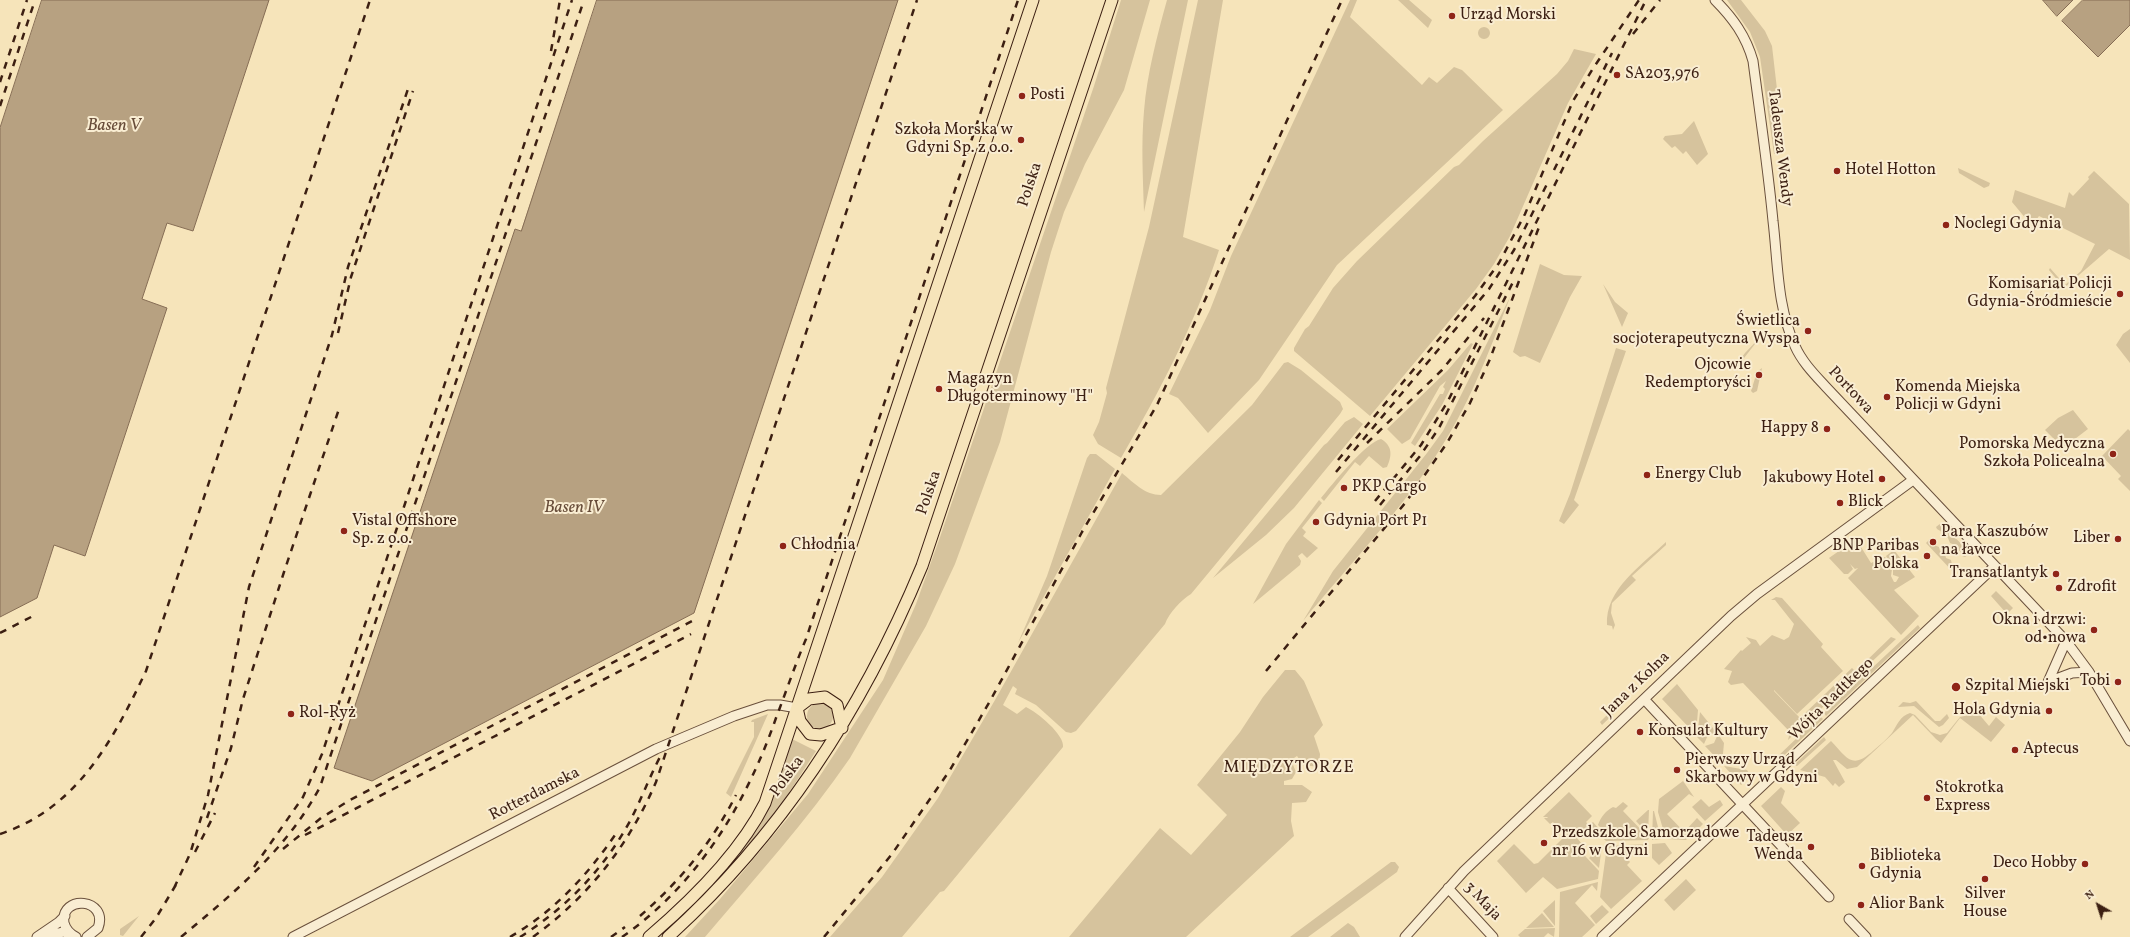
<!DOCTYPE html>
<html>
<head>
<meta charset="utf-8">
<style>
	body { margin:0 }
	#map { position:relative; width:2130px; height:937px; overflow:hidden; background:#f6e4ba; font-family:Vollkorn,serif }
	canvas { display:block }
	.north { position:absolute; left:2078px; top:885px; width:40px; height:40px; -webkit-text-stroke:3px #f9edd2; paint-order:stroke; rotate:321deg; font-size:11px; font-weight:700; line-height:16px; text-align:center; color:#3c1f12 }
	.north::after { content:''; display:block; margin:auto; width:14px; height:18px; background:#3c1f12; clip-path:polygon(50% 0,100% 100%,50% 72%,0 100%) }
</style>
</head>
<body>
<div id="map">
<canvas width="2130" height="937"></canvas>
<div class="north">N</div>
</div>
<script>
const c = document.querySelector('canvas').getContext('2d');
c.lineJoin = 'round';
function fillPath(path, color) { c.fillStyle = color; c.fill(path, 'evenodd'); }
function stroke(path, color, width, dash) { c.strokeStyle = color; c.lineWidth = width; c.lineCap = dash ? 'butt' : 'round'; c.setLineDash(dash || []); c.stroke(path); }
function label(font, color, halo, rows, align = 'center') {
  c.font = font + ' Vollkorn,serif'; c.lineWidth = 4; c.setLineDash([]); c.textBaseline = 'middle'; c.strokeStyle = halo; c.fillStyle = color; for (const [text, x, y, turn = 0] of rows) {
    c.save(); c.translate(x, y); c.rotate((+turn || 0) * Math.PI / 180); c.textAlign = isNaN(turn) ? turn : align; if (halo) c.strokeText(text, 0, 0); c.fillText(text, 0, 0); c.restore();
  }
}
const green = new Path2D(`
	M1121 0H1150L1124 90 1085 164 1064 212 1051 252 1000 442 955 564 926 626 850 758C807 821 755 878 705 937H685L720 899 808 794 883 680 916 604 939 540 1094 86Z
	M1167 0H1188L1144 212C1143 178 1141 145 1144 111 1147 74 1157 36 1167 0Z
	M1198 0H1223L1183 237 1219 250C1196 322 1159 393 1121 458L1098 444 1093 435 1099 422 1107 393 1106 388 1149 227Z
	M1350 0H1357L1350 17 1422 85 1429 77 1437 83 1454 67 1462 70 1503 110 1337 265 1259 380 1208 433 1178 398 1169 394 1210 310 1231 256Z
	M1398 0H1409L1432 20 1428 28Z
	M1727 0H1741L1765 31 1772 46 1784 150 1774 154 1760 57 1750 32Z
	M1478 33a6 6 0 1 1 12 0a6 6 0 1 1-12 0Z
	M1574 49 1596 54 1568 103 1510 236 1494 264 1476 289 1370 416 1294 351V348L1305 329 1309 326 1333 288 1357 261 1454 167 1459 165 1483 141 1557 74 1568 61Z
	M1694 121 1708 154 1697 165 1686 151 1683 154 1675 146 1672 148 1663 139 1665 136 1682 134Z
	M1958 168 1990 183 1989 186 1984 188 1959 173Z
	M2094 171 2129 204 2130 260 2109 249 2064 288 2049 270 2050 268 2065 285 2081 271 2095 244 2039 216 2032 226 2012 202 2015 190 2065 208 2069 192 2073 196 2089 179 2088 177Z
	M1540 264 1564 275 1582 276 1570 297 1540 363 1525 356 1520 357 1513 352Z
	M1603 284 1615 302 1628 313 1622 327Z
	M1511 295C1491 346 1472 399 1442 446 1403 509 1350 564 1303 621L1333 571 1427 453 1443 431Z
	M2130 329V363L2116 345 2123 334Z
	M1762 335 1737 367 1734 368 1745 353Z
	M1471 343 1473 344 1442 405 1415 446 1411 443 1440 394H1443L1445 389 1443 387 1446 381 1440 386 1410 439 1402 444 1387 429 1448 370Z
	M1616 348 1626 351 1574 500 1579 505 1564 524 1559 521 1570 494Z
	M1288 362 1301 370 1340 402 1343 409 1340 414 1191 594C1181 600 1169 613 1165 624L1076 731 1071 733 1066 732 1036 705 1015 694 1017 689 1013 686 1003 705 1017 714 1026 707C1037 712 1065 735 1063 747L944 891 940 892 902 937H830L882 877 938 798 995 700 1122 473C1134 483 1145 495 1161 495L1252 405 1284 363Z
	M1762 368 1757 391 1753 393 1751 391 1757 372Z
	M2073 410 2088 429 2063 448 2045 430 2058 418Z
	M1354 417 1363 424 1294 508 1266 535 1213 578 1324 445 1327 443 1345 422Z
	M2128 429 2130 431V491L2118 479 2121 476 2102 456Z
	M1381 439C1393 446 1392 456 1387 467L1383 468 1369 456 1360 466 1355 462 1324 501 1321 498C1331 486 1366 442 1381 439Z
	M1090 454H1096L1115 469 1018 643 1047 576 1087 458Z
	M1319 500 1322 503 1302 528 1306 532 1303 536 1318 548 1307 558 1302 553 1298 556 1301 561 1300 565 1253 604 1286 544Z
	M1941 523 1970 553 1965 557 1962 556 1960 551 1956 549 1955 545 1950 543 1948 538 1943 536 1942 532 1937 529 1936 527Z
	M1856 539 1871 563 1885 557 1892 569 1891 576 1894 582H1896L1899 577 1893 575V567L1886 556 1894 550 1915 577 1894 590 1919 616 1901 635 1848 578 1858 568 1855 569 1850 564 1853 569 1848 574H1844L1829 558Z
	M1930 539 1934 545 1939 547 1940 551 1945 554 1946 558 1951 560 1952 565 1957 566 1958 570 1954 573 1926 543Z
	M1666 542V545L1632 576 1636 580 1612 603 1611 613 1615 625 1613 630 1612 626 1607 625C1605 589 1642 565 1666 542Z
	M1996 591 2013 608 2007 614 1991 596Z
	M1776 597 1782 598 1823 644 1821 647 1843 671 1797 714 1774 690V691L1800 718 1852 668 1858 674 1788 740 1790 732 1743 683 1731 685 1728 682 1732 671 1724 669 1741 650 1742 651 1751 643 1746 637 1756 640 1760 646 1772 635 1784 640 1789 637 1794 624 1775 600H1771Z
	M1918 625 1920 628 1826 716 1824 713Z
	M1891 637 1896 639 1863 670H1861V666Z
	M1285 670H1295L1304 681 1323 725 1314 736 1320 754 1319 767 1303 765 1297 756 1291 760 1296 772 1292 779 1284 781V785H1302L1312 792 1306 802 1292 803 1291 821 1294 836 1186 937H1069L1160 828 1191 855 1227 815 1197 785 1240 732 1263 697Z
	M1677 684 1698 710 1696 735 1662 699Z
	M1624 692V704L1602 725 1600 722 1618 704 1615 701Z
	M1916 701 1935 721H1940L1947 714 1949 718 1943 725 1939 727 1914 706 1898 707 1903 702 1910 703Z
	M807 716a13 13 0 1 1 26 0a13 13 0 1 1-26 0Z
	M1700 712 1717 733 1708 735 1704 744 1697 737Z
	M1910 713 1915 715 1931 732 1940 735 1947 733 1960 717 1978 713 1989 726 1996 717 2005 725 1991 742 1960 718 1941 743 1936 739 1913 715 1857 767 1847 769 1836 760H1833L1845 782 1839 787 1835 783 1833 786 1825 777 1800 770 1831 741C1848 759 1852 770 1874 750 1880 745 1887 739 1892 733 1897 725 1900 716 1910 713Z
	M768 714 731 797 726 793 754 737V722H751L752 720Z
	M1820 716 1823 719 1779 760 1777 757Z
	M1718 734 1724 743 1722 764 1705 746 1714 743Z
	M1824 737 1826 740 1797 766 1794 765Z
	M792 739 816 751 770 822 715 884 661 937H657C690 905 745 857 765 816 777 792 784 765 792 739Z
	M1724 766 1747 770 1751 776 1741 785Z
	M1683 781 1694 797 1689 794 1667 814 1689 837 1686 840 1666 839 1658 812 1659 799Z
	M1781 787 1785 791 1781 803 1800 823 1787 835 1761 806Z
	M1569 792 1592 816 1586 822 1589 825 1593 822 1599 829 1596 832 1590 826 1577 838 1582 844 1579 847 1573 843 1599 871 1598 879 1557 889 1543 877 1526 893 1497 861 1514 844 1534 864 1538 863 1565 836 1553 822 1550 824 1544 818H1548L1547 817H1543Z
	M1701 799 1709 807 1720 800 1723 805 1705 821 1692 807Z
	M1623 802 1628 806 1623 811 1649 838 1648 840 1606 841 1598 834 1603 830 1598 825C1601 816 1606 811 1613 807L1616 808Z
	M1648 810H1649L1648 834 1636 821Z
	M1653 811H1654L1661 839 1652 840Z
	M1697 818 1703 824 1691 836 1686 830Z
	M1665 843 1672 853 1659 865 1652 858V844Z
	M1648 844V851L1642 845 1627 858 1630 862 1627 865 1642 881 1611 909 1600 897 1607 846Z
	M1602 846 1599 868 1589 858Z
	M1391 862H1395L1399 867 1397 872 1308 937H1290Z
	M1686 879 1696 890 1674 911 1664 900Z
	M1598 882 1597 891 1592 885 1575 903 1595 925 1582 937H1559L1560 892Z
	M1555 900V926L1543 911Z
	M1602 905 1609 912 1596 924 1590 916Z
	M1542 913 1554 927 1526 928 1541 914Z
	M139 916 123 936 120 935V929Z
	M1348 923 1354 927 1360 937H1330Z
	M1555 928 1554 937 1548 933 1544 937H1520L1518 935 1525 929Z`);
const water = new Path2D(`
	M42 0H269L193 231 167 223 142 299 167 308 85 556 54 545 37 598 0 617V128Z
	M597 0H898L694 613 372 781 334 768 515 229 521 231Z
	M2043 0H2073L2057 16Z
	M2083 0H2130V25L2098 57 2062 21Z`);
const tertiary = new Path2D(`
	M1715 0C1733 18 1746 36 1753 61 1760 115 1768 168 1773 221 1778 263 1777 307 1795 346 1802 362 1815 375 1826 387L2066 641 2089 672 2130 741
	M2048 682 2066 641
	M2048 682 2072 673 2089 672
	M1644 699 1829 897
	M1448 888 1493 937
	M1849 919 1866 937
	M44 936 64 932 71 935
	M37 937 59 922 65 916
	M76 937C70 934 66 930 64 923 60 894 109 898 98 928L87 937
	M293 937 656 749 734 716 767 705H780L797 708
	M1405 937 1464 871 1731 616 1757 594 1913 480
	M1602 937 1995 566`);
const trunk = new Path2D(`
	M797 708 809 699 825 697 837 705 842 728
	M797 708 800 721 810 734 821 735 841 728
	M649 937C691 901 740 853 765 803L1033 0
	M668 937C781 835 864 706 922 566L1112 0`);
const rail = new Path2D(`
	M1633 34 1660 0
	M551 51 560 0
	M0 82 27 0
	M0 106 35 0
	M1554 170 1612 53
	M338 333 351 277 413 91
	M1367 443 1442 370 1484 318
	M1338 460 1475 296 1499 263 1525 214 1573 101 1592 70 1639 0
	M1336 472 1489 289 1514 250 1547 184
	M1375 501 1421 445 1448 401 1646 0
	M1380 505 1420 456 1439 428 1513 282
	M0 633 35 615
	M1266 671 1406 502 1447 443 1470 403 1490 359 1539 227
	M207 818 231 748 243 699 284 572 340 406
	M0 834C78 808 113 740 146 671L370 0
	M305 835 691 634
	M283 849 321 818 350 800 696 619
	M195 852 215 813
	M254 867 303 797 322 754 572 0
	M174 888 190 854 208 795 249 587 332 335 348 267 408 89
	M640 916C679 882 712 843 736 795
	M141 937 156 918 177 883
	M181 937C234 893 287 849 320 787L584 0
	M510 937C553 912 587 876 615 835
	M520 937C566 908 604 869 630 821 641 800 649 778 660 757
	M533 937C589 896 629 845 656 782L917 0
	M611 937 625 927
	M622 937C698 884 746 804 776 718 786 692 795 665 806 639L1018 0
	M824 937 892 854 950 770 990 701 1082 532 1157 405 1342 0`);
const markers = [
	[1452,16,4,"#8f2418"],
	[1617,75,4,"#8f2418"],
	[1022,96,4,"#8f2418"],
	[1021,140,4,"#8f2418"],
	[1837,171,4,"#8f2418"],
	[1946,225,4,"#8f2418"],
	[2120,294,4,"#8f2418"],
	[1808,331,4,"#8f2418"],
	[1759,375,4,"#8f2418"],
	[939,389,4,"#8f2418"],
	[1887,397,4,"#8f2418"],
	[1827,429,4,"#8f2418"],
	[2113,454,4,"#8f2418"],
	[1647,475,4,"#8f2418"],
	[1882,479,4,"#8f2418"],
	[1344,488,4,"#8f2418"],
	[1840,503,4,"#8f2418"],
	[1316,522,4,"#8f2418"],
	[344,531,4,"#8f2418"],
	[2118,539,4,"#8f2418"],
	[1933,542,4,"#8f2418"],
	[783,546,4,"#8f2418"],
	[1927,556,4,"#8f2418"],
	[2056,574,4,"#8f2418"],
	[2059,588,4,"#8f2418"],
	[2094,630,4,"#8f2418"],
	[2118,682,4,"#8f2418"],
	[1956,687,5,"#8f2418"],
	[2049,711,4,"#8f2418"],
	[291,714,4,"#8f2418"],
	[1640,732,4,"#8f2418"],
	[2015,750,4,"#8f2418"],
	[1677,770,4,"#8f2418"],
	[1927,798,4,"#8f2418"],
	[1544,843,4,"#8f2418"],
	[1811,847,4,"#8f2418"],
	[2085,864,4,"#8f2418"],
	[1862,866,4,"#8f2418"],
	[1985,879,4,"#8f2418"],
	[1861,905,4,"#8f2418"]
];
const poiNames = [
	["Urząd Morski",1460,16],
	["SA203,976",1625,75],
	["Posti",1030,96],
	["Szkoła Morska w",1013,131,"right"],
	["Gdyni Sp. z o.o.",1013,149,"right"],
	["Hotel Hotton",1845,171],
	["Noclegi Gdynia",1954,225],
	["Komisariat Policji",2112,285,"right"],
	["Gdynia-Śródmieście",2112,303,"right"],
	["Świetlica",1800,322,"right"],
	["socjoterapeutyczna Wyspa",1800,340,"right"],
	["Ojcowie",1751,366,"right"],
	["Redemptoryści",1751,384,"right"],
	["Magazyn",947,380],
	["Długoterminowy \"H\"",947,398],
	["Komenda Miejska",1895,388],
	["Policji w Gdyni",1895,406],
	["Happy 8",1819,429,"right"],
	["Pomorska Medyczna",2105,445,"right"],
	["Szkoła Policealna",2105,463,"right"],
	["Energy Club",1655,475],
	["Jakubowy Hotel",1874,479,"right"],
	["PKP Cargo",1352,488],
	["Blick",1848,503],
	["Vistal Offshore",352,522],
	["Sp. z o.o.",352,540],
	["Gdynia Port P1",1324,522],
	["Para Kaszubów",1941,533],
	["na ławce",1941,551],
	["Liber",2110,539,"right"],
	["Chłodnia",791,546],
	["BNP Paribas",1919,547,"right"],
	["Polska",1919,565,"right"],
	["Transatlantyk",2048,574,"right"],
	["Zdrofit",2067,588],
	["Okna i drzwi:",2086,621,"right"],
	["od•nowa",2086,639,"right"],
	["Tobi",2110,682,"right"],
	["Szpital Miejski",1965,687],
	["Hola Gdynia",2041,711,"right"],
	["Rol-Ryż",299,714],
	["Konsulat Kultury",1648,732],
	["Aptecus",2023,750],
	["Pierwszy Urząd",1685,761],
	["Skarbowy w Gdyni",1685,779],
	["Stokrotka",1935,789],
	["Express",1935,807],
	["Przedszkole Samorządowe",1552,834],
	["nr 16 w Gdyni",1552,852],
	["Tadeusz",1803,838,"right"],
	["Wenda",1803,856,"right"],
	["Biblioteka",1870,857],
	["Gdynia",1870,875],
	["Deco Hobby",2077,864,"right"],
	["Silver",1985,895,"center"],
	["House",1985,913,"center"],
	["Alior Bank",1869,905]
];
const streetNames = [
	["Tadeusza Wendy",1779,148,83],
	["Polska",1031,185,-72],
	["Portowa",1850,391,47],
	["Polska",930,493,-71],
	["Jana z Kolna",1637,685,-44],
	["Wójta Radtkego",1832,700,-44],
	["Polska",788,777,-54],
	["Rotterdamska",535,795,-27],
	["3 Maja",1482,902,47]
];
const waterNames = [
	["Basen V",114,127],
	["Basen IV",574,509]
];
const neighbourhoodNames = [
	["MIĘDZYTORZE",1289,769]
];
fillPath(green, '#d6c39d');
fillPath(water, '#b7a181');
stroke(water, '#866d55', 1);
stroke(tertiary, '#6a503c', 11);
stroke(trunk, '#3c1f12', 13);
stroke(tertiary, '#f9edd2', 9);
stroke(trunk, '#f6e4ba', 11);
stroke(rail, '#3c1f12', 2.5, [7, 7]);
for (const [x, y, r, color] of markers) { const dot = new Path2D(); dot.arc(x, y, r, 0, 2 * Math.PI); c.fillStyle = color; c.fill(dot); stroke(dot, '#f9edd2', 1.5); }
label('16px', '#3c1f12', '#f9edd2', poiNames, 'left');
label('16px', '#3c1f12', '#f9edd2', streetNames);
label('italic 17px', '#674c39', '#f9edd2', waterNames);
c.letterSpacing = '1px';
label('17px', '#3c1f12', '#f9edd2', neighbourhoodNames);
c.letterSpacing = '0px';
</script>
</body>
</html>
